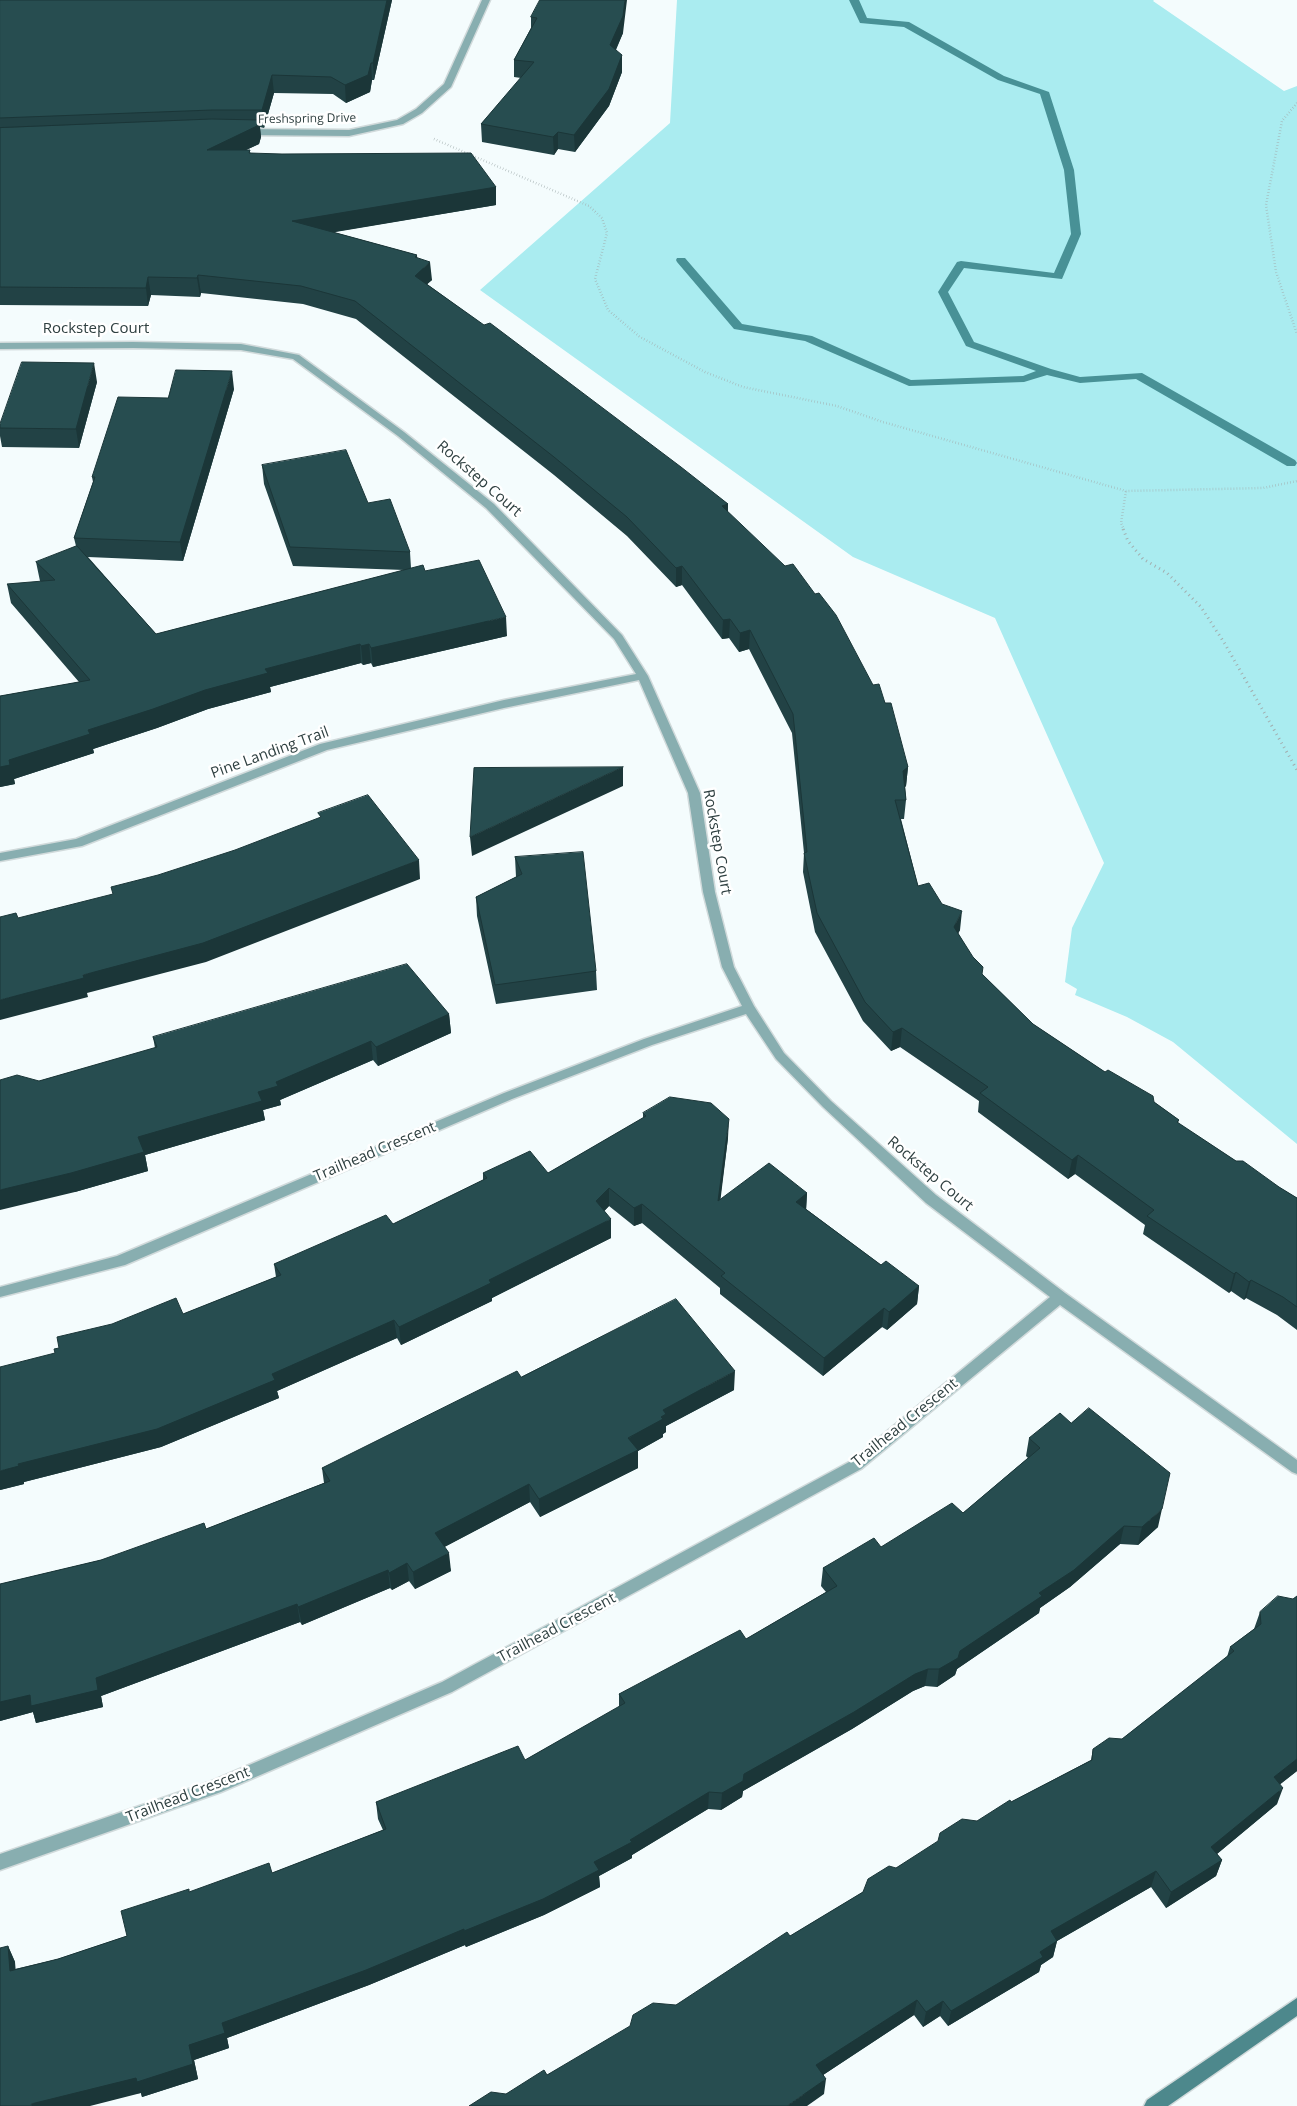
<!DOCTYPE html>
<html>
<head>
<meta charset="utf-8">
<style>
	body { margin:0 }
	canvas { display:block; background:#f4fcfd }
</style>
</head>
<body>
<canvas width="1297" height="2106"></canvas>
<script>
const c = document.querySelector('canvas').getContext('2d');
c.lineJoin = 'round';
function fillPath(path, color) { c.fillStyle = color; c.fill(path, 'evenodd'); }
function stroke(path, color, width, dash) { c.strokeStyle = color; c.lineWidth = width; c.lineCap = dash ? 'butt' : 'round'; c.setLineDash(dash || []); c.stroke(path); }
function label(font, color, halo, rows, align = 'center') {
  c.font = font + ' "Open Sans",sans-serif'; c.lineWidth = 5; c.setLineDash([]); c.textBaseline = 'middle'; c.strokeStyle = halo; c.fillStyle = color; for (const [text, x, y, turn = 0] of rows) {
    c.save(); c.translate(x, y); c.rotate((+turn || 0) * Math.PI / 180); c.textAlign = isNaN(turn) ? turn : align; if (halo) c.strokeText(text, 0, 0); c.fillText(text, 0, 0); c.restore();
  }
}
const green = new Path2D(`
	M677 0H1154L1153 1 1284 91 1297 86V1144L1173 1042 1127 1017 1075 995 1077 989 1065 982 1072 928 1104 863 995 618 853 557 480 290 670 123Z`);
const stream = new Path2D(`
	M849 0H859L867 18 909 22 1004 76 1049 92 1074 170 1081 234 1062 279 964 268 948 292 974 342 1051 369 1080 377 1142 373 1295 460 1297 463 1295 466H1287L1136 379 1080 383 1047 375 1024 382 909 386 805 341 734 329 677 262 676 260 677 258H685L742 324 812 336 911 380 1023 376 1036 371 966 346 938 292 957 262 961 261 1054 273 1071 234 1064 170 1040 94 998 80 904 27 860 23Z`);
const pathFar1 = new Path2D(`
	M1297 103 1282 121 1266 205 1276 272 1297 334
	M434 139 589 206 602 218 607 233 595 279 608 310 640 337 705 372 743 387 837 406 883 422 1126 491 1263 488 1297 481
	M1124 530 1121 523 1126 491`);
const path = new Path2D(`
	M1123 529 1128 541 1143 559 1167 573 1201 607 1225 644 1297 770`);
const street = new Path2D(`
	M482 0H490L451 87 422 113 403 124 349 136 245 135 241 132 245 129 349 130 397 120 416 109 444 84Z
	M133 342 241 344 299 355 404 432 494 504 622 635 648 676 700 793 715 892 734 967 754 1006 784 1053 831 1101 936 1195 1065 1293 1297 1460V1474L1292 1472 1060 1305 861 1469 452 1692 221 1792 0 1870V1854L212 1781 442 1682 851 1461 1050 1297 926 1203 823 1107 776 1059 746 1014 652 1045 512 1099 125 1265 0 1297V1287L117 1256 504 1093 644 1039 742 1006 722 967 703 892 688 793 639 680 504 708 327 750 82 846 0 861V853L76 839 320 744 504 700 636 674 614 639 486 508 398 436 293 359 241 350 133 348 0 349V343Z`);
const secondary = new Path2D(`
	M1297 1998V2016L1168 2106H1144L1147 2100Z`);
const wall = new Path2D(`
	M0 0H392L374 80H372L370 92 346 103 333 94 274 93 264 128 260 127 261 137 259 144 246 150 251 153 496 187V205L333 232 417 255V258L432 280 427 284 728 504V512L873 685 885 703 908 767 906 786 905 787 906 800 904 819H901L918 886 942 904 960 930 958 933 982 974 1033 1024 1105 1072 1154 1102 1179 1120 1178 1123 1236 1161 1297 1198V1330L1277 1315 1246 1298 1244 1300 1231 1291 1229 1293 1143 1234 1145 1225 1075 1174 1068 1179 978 1112 979 1101 900 1047 891 1051 863 1021 815 932 803 872 804 853 792 733 749 649 739 652 729 638 722 639 682 585 676 587 627 536 554 475 356 319 303 304 201 293 200 297 151 295 148 306 0 305Z
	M540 0 623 33 616 50 622 72 609 106 575 152 558 149 554 155 482 142 481 124 521 78 514 77V60L531 28V17Z
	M97 382 79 448 2 447 0 436V428Z
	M234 389 183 561 88 557 156 634 404 570 293 566 264 484 262 465 368 503 410 552 411 568 425 571 507 636 373 667 371 663 363 665 361 663 270 687 271 692 208 709 157 728 93 749 94 753 14 779 15 784 0 787V696L79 682 11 603 7 584 41 582 40 581 36 562 76 546 74 538 93 482 92 477 168 398Z
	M515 857 596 971 597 990 496 1004 477 916 476 897 516 877Z
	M449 1014 451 1033 378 1066 373 1060 280 1100 281 1105 263 1110 265 1120 145 1155 148 1171 75 1192 39 1081 155 1048 153 1037Z
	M643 1113 728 1138 720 1199 807 1193 806 1209 881 1265 919 1286 917 1304 887 1330 882 1327 823 1376 720 1294V1288L642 1223 634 1226 609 1206 604 1211 611 1238 492 1298V1301L401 1345 397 1338 277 1391 279 1398 161 1447 24 1482V1484L0 1490 55 1353 183 1314 276 1277 274 1264 393 1224 483 1180V1173H548L643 1118Z
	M521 1377 734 1390 666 1426V1432L663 1434V1437L638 1451V1468L540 1517 530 1502 444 1547 451 1571 415 1589 409 1581 392 1590 390 1588 302 1625 300 1622 101 1696 103 1707 36 1723 33 1712 0 1721V1584L101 1560 206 1529 324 1483 322 1468Z
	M1029 1438 1158 1527 1138 1545 1120 1544 1070 1587 1040 1608 1039 1613 957 1669 955 1675 937 1687 925 1686 913 1691 852 1729 743 1791 742 1797 721 1810 708 1809 632 1855V1858L599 1876 600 1887 544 1915 466 1947 465 1945 369 1985 227 2038 229 2048 194 2060 198 2079 142 2097 141 2093 0 2106 8 1946 15 1962V1969L58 1959 127 1936 189 1892 272 1873 383 1830 378 1819 376 1802 525 1760 619 1707V1694L746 1639 826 1592 821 1586 823 1568 881 1547 963 1513 1028 1458 1026 1456Z
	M1297 1596V1771L1280 1784 1277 1804 1217 1854 1222 1860 1216 1876 1166 1908 1151 1887 1057 1941 1053 1957 1041 1965 1039 1972 948 2026 940 2016 923 2027 914 2015 823 2075 824 2094H506L547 2075 676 2005 863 1892 896 1868 1011 1802 1091 1760 1093 1749 1122 1739 1227 1657 1230 1647 1254 1629 1260 1612 1293 1599Z`);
const shadedWall = new Path2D(`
	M387 0H392L374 80 373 63Z
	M625 0H627L623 33 610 62V45Z
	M622 55V72L609 106 575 152 574 135Z
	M371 63 372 80 370 92 346 103 345 85Z
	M272 75 274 93 264 128 262 110Z
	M259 120 261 137 259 144 209 167 207 150Z
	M558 132V149L554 155 553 137Z
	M496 187V205L294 239 292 221Z
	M417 255 418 273 430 262 432 280 416 294 415 257Z
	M198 275 201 293 200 297 197 278Z
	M148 277 151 295 148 306 146 288Z
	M94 363 97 382 79 448 76 429Z
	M232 371 234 389 183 561 180 542Z
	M728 504 727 522 722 506Z
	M682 566V585L676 587V568Z
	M506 617 507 636 373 667 371 648Z
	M730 619 729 638 722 639 723 620Z
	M750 630 749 649 739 652 740 633Z
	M360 644 361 663 270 687 271 692 208 709 157 728 93 749 94 753 14 779 15 784 0 787V767L9 760 88 730 265 669Z
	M369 644 371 663 363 665 361 646Z
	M623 767V786L472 856 470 837Z
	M908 767 906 786 901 790 903 771Z
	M419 860 420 879 206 962 87 993 88 997 0 1020V1000L83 975Z
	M962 911 960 930 952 946 954 927Z
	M449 1014 451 1033 378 1066 376 1047Z
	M902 1028 900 1047 891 1051 893 1032Z
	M371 1041 373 1060 280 1100 281 1105 263 1110 265 1120 145 1155 148 1171 75 1192 0 1210V1190L138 1137 258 1092 276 1082Z
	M729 1119 728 1138 718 1220V1201Z
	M1078 1155 1075 1174 1068 1179 1072 1160Z
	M609 1188V1206L596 1220V1201Z
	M807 1193 806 1212 796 1202Z
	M642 1204V1223L634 1226V1208Z
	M611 1219V1238L492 1298V1301L401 1345 399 1327 489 1280Z
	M1236 1272 1231 1291 1229 1293 1234 1274Z
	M1251 1280 1246 1298 1244 1300 1249 1282Z
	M919 1286 917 1304 887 1330 889 1312Z
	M884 1308 882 1327 823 1376 824 1358Z
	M394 1320 397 1338 277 1391 279 1398 161 1447 24 1482V1484L0 1490V1471L272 1374Z
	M735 1371 734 1390 666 1426V1432L663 1434V1437L638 1451V1468L540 1517 539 1499 661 1417 663 1410Z
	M529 1484 530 1502 437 1551 435 1533Z
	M1162 1509 1158 1527 1138 1545 1142 1527Z
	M1124 1526 1120 1544 1070 1587 1040 1608 1039 1613 957 1669 955 1675 937 1687 939 1669 960 1651 1039 1593Z
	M449 1553 451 1571 415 1589 413 1572Z
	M407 1563 409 1581 392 1590 389 1573Z
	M388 1570 390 1588 302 1625 298 1607Z
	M297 1604 300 1622 101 1696 103 1707 36 1723 33 1712 0 1721V1702L96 1678Z
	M928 1669 925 1686 913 1691 852 1729 743 1791 742 1797 721 1810 722 1793 744 1774 915 1674Z
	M1297 1759V1771L1268 1794 1274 1777Z
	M1283 1788 1277 1804 1206 1863 1211 1847Z
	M709 1792 708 1809 632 1855V1858L599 1876 600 1887 544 1915 466 1947 465 1945 369 1985 227 2038 229 2048 194 2060 198 2079 142 2097 141 2093 90 2106H32L31 2104 189 2045 222 2023 594 1862Z
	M1222 1860 1216 1876 1166 1908 1171 1892Z
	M1156 1871 1151 1887 1057 1941 1053 1957 1041 1965 1039 1972 948 2026 951 2011 1040 1952 1051 1931Z
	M8 1946 15 1962 17 1986 10 1971Z
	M917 2000 914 2015 814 2081 816 2065Z
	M943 2001 940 2016 923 2027 926 2012Z
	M826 2079 824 2094 807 2106H787Z`);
const building = new Path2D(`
	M0 0H387L373 63H371L368 75 345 85 331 77 272 75 262 110H212L0 118Z
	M540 0H625L623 16 610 45 622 55 609 89 574 135 558 132 553 137 481 124 534 62 514 60 537 18 531 17Z
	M212 119 259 120 257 126 207 150H250L249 153 282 154 471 153 496 187 292 221 417 255 415 257 430 262 415 276 484 325 490 323 681 467 728 504 722 506 785 566 793 564 815 594 819 593 836 615 873 685 879 684 885 703H891L908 767 903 771 906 800H895L918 886 929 883 942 904 962 911 954 927 973 957 983 967 982 974 1033 1024 1105 1072 1108 1070 1153 1096 1154 1102 1179 1120 1177 1122 1236 1161H1243L1279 1187 1297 1198V1307L1283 1297 1251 1280 1249 1282 1236 1272 1234 1274 1147 1216 1154 1210 1078 1155 1072 1160 980 1093 988 1087 902 1028 893 1032 865 1002 817 913 804 853 807 852 793 714 750 630 740 633 730 619 723 620 682 566 676 568 627 517 554 457 355 301 301 286 198 275 197 278 148 277 146 288 0 287V128Z
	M22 362 94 363 76 429 0 428V424Z
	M176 370 232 371 180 542 74 538 95 477H92L118 397 168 398Z
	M346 450 368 503 390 499 410 552 290 547 262 465Z
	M77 546 156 634 423 565 425 571 479 560 506 617 371 648 369 644 361 646 360 644 265 669 268 673 205 690 153 709 88 730 90 734 9 760 10 765 0 767V696L90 680 7 584 55 580 36 562Z
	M623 767 470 837 474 768Z
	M368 795 419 860 203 943 83 975 84 978 0 1000V917L16 913 18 918 113 894 111 887 158 875 235 850 321 817 318 813Z
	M583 852 596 971 495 985 476 897 522 874 515 857Z
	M407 964 449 1014 376 1047 371 1041 276 1082 278 1086 258 1092 262 1101 138 1137 144 1152 71 1173 0 1190V1080L17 1075 39 1081 157 1047 153 1037Z
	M670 1097 711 1103 729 1119 718 1201 769 1163 807 1193 796 1202 881 1265 886 1261 919 1286 889 1312 884 1308 824 1358 721 1276 725 1273 642 1204 634 1208 609 1188 596 1201 611 1219 489 1280 491 1283 399 1327 394 1320 272 1374 275 1380 157 1429 18 1464 19 1466 0 1471V1367L55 1353 54 1349 59 1348 57 1337 112 1324 176 1298 183 1314 281 1275 274 1264 386 1215 393 1224 487 1178 483 1173 530 1151 548 1173 646 1116 643 1113Z
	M676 1299 735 1371 663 1410 666 1414 661 1417 663 1419 628 1438 638 1450 539 1499 529 1484 435 1533 449 1553 413 1572 407 1563 389 1573 388 1570 298 1607 297 1604 96 1678 98 1690 31 1706 30 1695 0 1702V1584L101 1560 204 1523 206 1529 330 1481 322 1468 517 1371 521 1377Z
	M1089 1408 1170 1473 1162 1509 1142 1527 1124 1526 1074 1570 1039 1593 1042 1596 960 1651 958 1658 939 1669H928L915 1674 854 1712 744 1774 743 1781 722 1793 709 1792 630 1840 632 1842 594 1862 599 1870 543 1899 464 1931V1929L366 1970 222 2023 225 2033 189 2045 193 2064 137 2082 136 2078 31 2104 32 2106H0V1948L8 1946 10 1971 58 1959 127 1936 121 1911 189 1889V1892L269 1863 272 1873 386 1829 376 1802 518 1746 525 1760 625 1703 619 1694 740 1630 746 1639 837 1586 823 1568 874 1538 881 1547 952 1503 963 1513 1040 1448 1029 1438 1060 1413 1071 1423Z
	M1278 1596 1293 1599 1297 1596V1759L1274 1777 1283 1788 1211 1847 1222 1860 1171 1892 1156 1871 1051 1931 1057 1941 1040 1952 1043 1957 951 2011 943 2001 926 2012 917 2000 816 2065 826 2079 787 2106H469L491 2092 506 2094 544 2070 547 2075 630 2026 633 2015 653 2003 676 2005 787 1932 790 1936 863 1892 868 1879 889 1866 896 1868 938 1841 940 1833 962 1819 977 1821 1010 1800 1011 1802 1092 1760 1093 1749 1109 1738 1122 1739 1234 1651 1230 1647 1261 1624 1260 1612Z`);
const farStreetnames = [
	["Freshspring Drive",307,119,-1]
];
const streetNames = [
	["Rockstep Court",96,329],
	["Rockstep Court",479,479,41],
	["Pine Landing Trail",270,753,-20],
	["Rockstep Court",717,842,80],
	["Trailhead Crescent",375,1152,-23],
	["Rockstep Court",930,1174,40],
	["Trailhead Crescent",905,1423,-39],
	["Trailhead Crescent",557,1628,-28],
	["Trailhead Crescent",188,1795,-21]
];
fillPath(green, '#aaecf0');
fillPath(stream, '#489196');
stroke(street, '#d1dadb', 3);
stroke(secondary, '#d1dadb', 3);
stroke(pathFar1, '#a2aeaf', 2.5, [0.5, 2.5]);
stroke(path, '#a2aeaf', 3, [1, 4]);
fillPath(street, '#88aeb0');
fillPath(secondary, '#4d888c');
fillPath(wall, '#224245');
fillPath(shadedWall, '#1b3638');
fillPath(building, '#274d50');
stroke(building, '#1b3638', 1);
label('12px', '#2f4041', '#fff', farStreetnames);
label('15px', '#2f4041', '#fff', streetNames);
</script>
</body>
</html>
